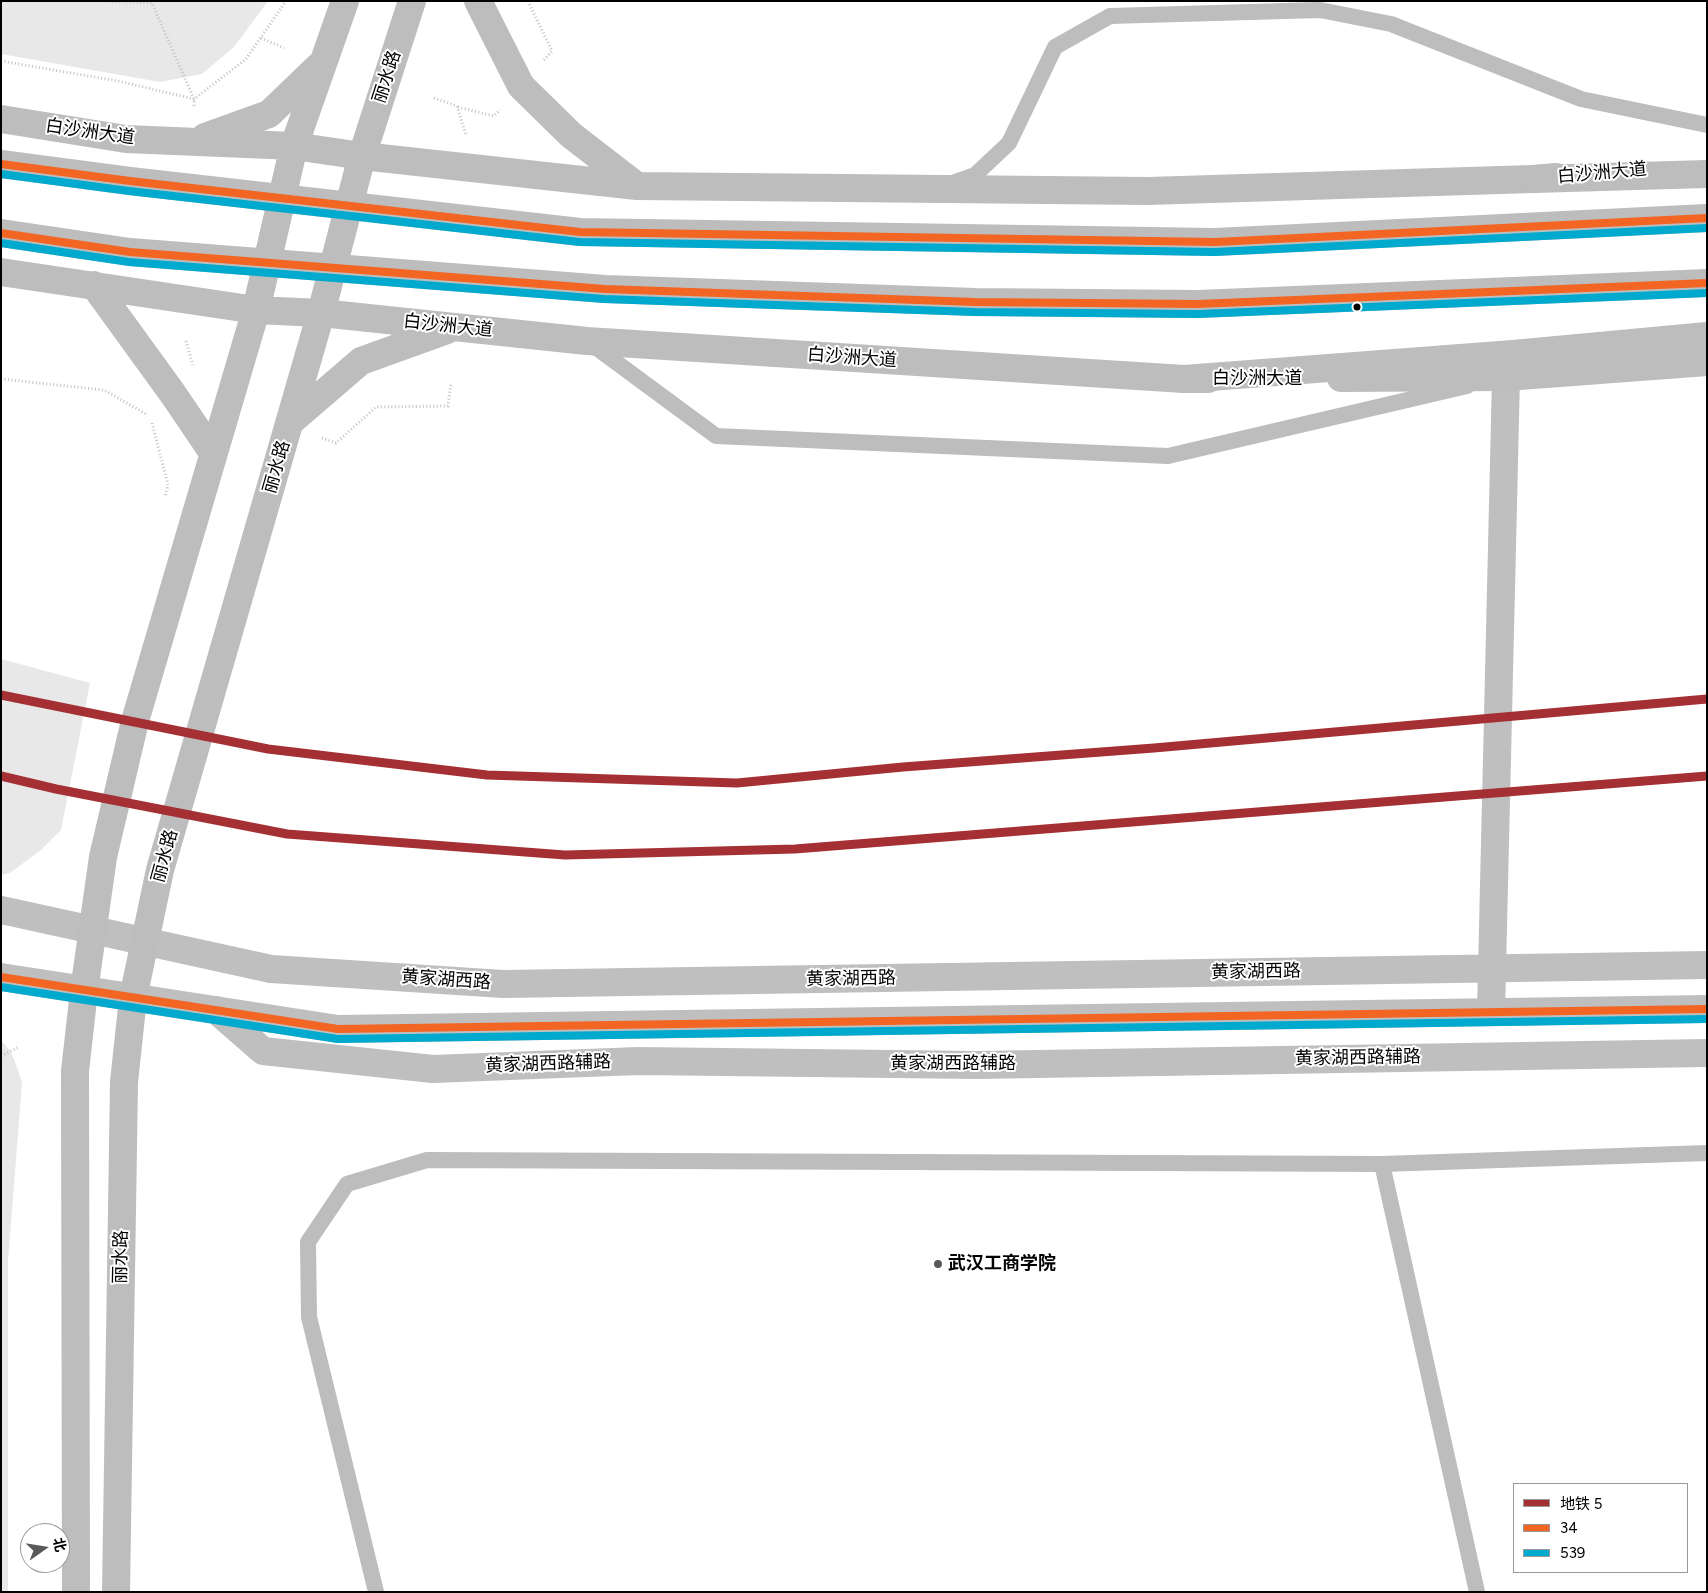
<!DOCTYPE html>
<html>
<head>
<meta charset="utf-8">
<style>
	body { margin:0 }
	#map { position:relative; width:1708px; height:1593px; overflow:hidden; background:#fff; font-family:Figtree,"Noto Sans SC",sans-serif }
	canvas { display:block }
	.frame { position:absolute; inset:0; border:2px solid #000; pointer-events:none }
	.legend { position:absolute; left:1513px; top:1483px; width:175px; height:90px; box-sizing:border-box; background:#fff; border:1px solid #999; margin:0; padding:6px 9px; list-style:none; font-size:15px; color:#000 }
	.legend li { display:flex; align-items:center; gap:10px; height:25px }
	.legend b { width:25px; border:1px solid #999 }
	.north { position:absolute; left:20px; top:1523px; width:50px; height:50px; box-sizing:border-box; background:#fff; border:1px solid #999; border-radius:50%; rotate:77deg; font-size:14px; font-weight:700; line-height:20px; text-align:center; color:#000 }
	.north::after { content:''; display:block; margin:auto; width:18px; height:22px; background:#595959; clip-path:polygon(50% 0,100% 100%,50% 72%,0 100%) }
</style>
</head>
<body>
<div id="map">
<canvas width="1708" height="1593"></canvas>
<div class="frame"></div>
<ul class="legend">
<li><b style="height:6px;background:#a43034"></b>地铁 5</li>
<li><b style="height:6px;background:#f26522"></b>34</li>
<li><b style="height:6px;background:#00a9ce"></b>539</li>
</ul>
<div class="north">北</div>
</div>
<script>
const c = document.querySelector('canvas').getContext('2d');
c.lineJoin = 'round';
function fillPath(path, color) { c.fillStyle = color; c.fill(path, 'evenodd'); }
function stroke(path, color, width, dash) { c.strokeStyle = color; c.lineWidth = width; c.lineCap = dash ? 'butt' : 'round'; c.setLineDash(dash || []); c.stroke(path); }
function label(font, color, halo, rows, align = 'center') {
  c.font = font + ' Figtree,"Noto Sans SC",sans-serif'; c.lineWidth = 4; c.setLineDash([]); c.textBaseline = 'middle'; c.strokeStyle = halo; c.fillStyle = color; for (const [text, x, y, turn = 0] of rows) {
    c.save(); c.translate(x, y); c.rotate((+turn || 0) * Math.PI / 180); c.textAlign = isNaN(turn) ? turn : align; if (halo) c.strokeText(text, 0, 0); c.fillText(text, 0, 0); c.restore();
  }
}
const green = new Path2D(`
	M1 1H268L234 47 202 74 160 82 1 54Z
	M1 659 90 683 61 830 41 850 10 873 1 875Z
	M1 1041C14 1051 17 1068 22 1083L8 1261V1592H1Z`);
const path = new Path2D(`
	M105 1 152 3 194 99V107
	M528 1 552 51 544 60
	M261 38 284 48
	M1 61 118 81 194 99 246 59 286 1
	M434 98 457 106 466 135
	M458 107 494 116 500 110
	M186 341 193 365
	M1 379 104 390 146 414
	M152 423 168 485 165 497
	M322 438 336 443 376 407 448 406 451 383
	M1 1056 19 1047`);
const lane = new Path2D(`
	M955 182 975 175 1009 143 1055 47 1110 16 1320 10 1391 24 1581 99 1707 125
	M590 343 716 436 1168 456 1467 386
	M1382 1164 1707 1153
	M376 1592 309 1317 308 1242 347 1184 427 1160 1382 1164 1477 1592`);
const secondary = new Path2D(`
	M1 910 271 969 503 984 1707 965
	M1 977 338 1029 1707 1009
	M216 1010 263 1051 433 1069 638 1061 977 1065 1707 1053
	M1491 1012 1506 377`);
const primary = new Path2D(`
	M478 1 521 86 571 135 637 186
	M1 119 126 139 294 146 362 156 637 186 1148 191 1533 179 1556 177
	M205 137 269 114 319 66
	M1 272 256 310 321 313 587 341 1184 379H1208
	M94 285 173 394 213 453
	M1341 378 1506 377 1707 362
	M289 423 361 361 447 330
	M76 1592 75 1071 84 991 103 857 135 721 256 310 294 146 345 1
	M116 1592 124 1082 133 998 160 870 321 313 362 156 412 1`);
const highway = new Path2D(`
	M1 164 130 181 580 232 1215 242 1707 218
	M1533 179 1707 174
	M1 233 130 252 605 289 975 302 1198 304 1707 283
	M1184 379 1513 354 1707 336`);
const bus1 = new Path2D(`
	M1 164 130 181 580 232 1215 242 1707 218
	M1 233 130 252 605 289 975 302 1198 304 1707 283
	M1 977 338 1029 1707 1009`);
const bus2 = new Path2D(`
	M1 174 129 191 580 242 1215 252 1707 228
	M1 243 129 262 604 299 975 312 1198 314 1707 293
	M1 987 338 1039 1707 1019`);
const metro1 = new Path2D(`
	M1 695 268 749 487 775 737 783 903 767 1154 748 1707 699
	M1 776 56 789 287 834 565 855 795 849 1707 776`);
const markers = [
	[1357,307,4.5,"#000"],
	[938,1264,5,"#595959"]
];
const streetNames = [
	["丽水路",387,77,-72],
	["白沙洲大道",90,132,8],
	["白沙洲大道",1602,173,-5],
	["白沙洲大道",448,326,6],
	["白沙洲大道",852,358,4],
	["白沙洲大道",1257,379],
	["丽水路",277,467,-74],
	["丽水路",165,856,-75],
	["黄家湖西路",1256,972,-1],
	["黄家湖西路",851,979,-1],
	["黄家湖西路",446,980,4],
	["黄家湖西路辅路",1358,1058,-1],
	["黄家湖西路辅路",548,1064,-2],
	["黄家湖西路辅路",953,1064],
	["丽水路",121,1257,-89]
];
const poiNames = [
	["武汉工商学院",948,1264]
];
fillPath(green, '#e8e8e8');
stroke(path, '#c2c2c2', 3, [1, 2.5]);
stroke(lane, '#bdbdbd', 16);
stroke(secondary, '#bfbfbf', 28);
stroke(primary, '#bdbdbd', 28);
stroke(highway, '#bdbdbd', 28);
stroke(bus1, '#f26522', 8);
stroke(bus2, '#00a9ce', 8);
stroke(metro1, '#a43034', 9);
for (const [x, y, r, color] of markers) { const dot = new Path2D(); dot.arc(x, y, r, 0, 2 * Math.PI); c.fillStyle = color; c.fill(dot); stroke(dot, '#fff', 2); }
label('18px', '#000', '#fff', streetNames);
label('bold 18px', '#000', '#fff', poiNames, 'left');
</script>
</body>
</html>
